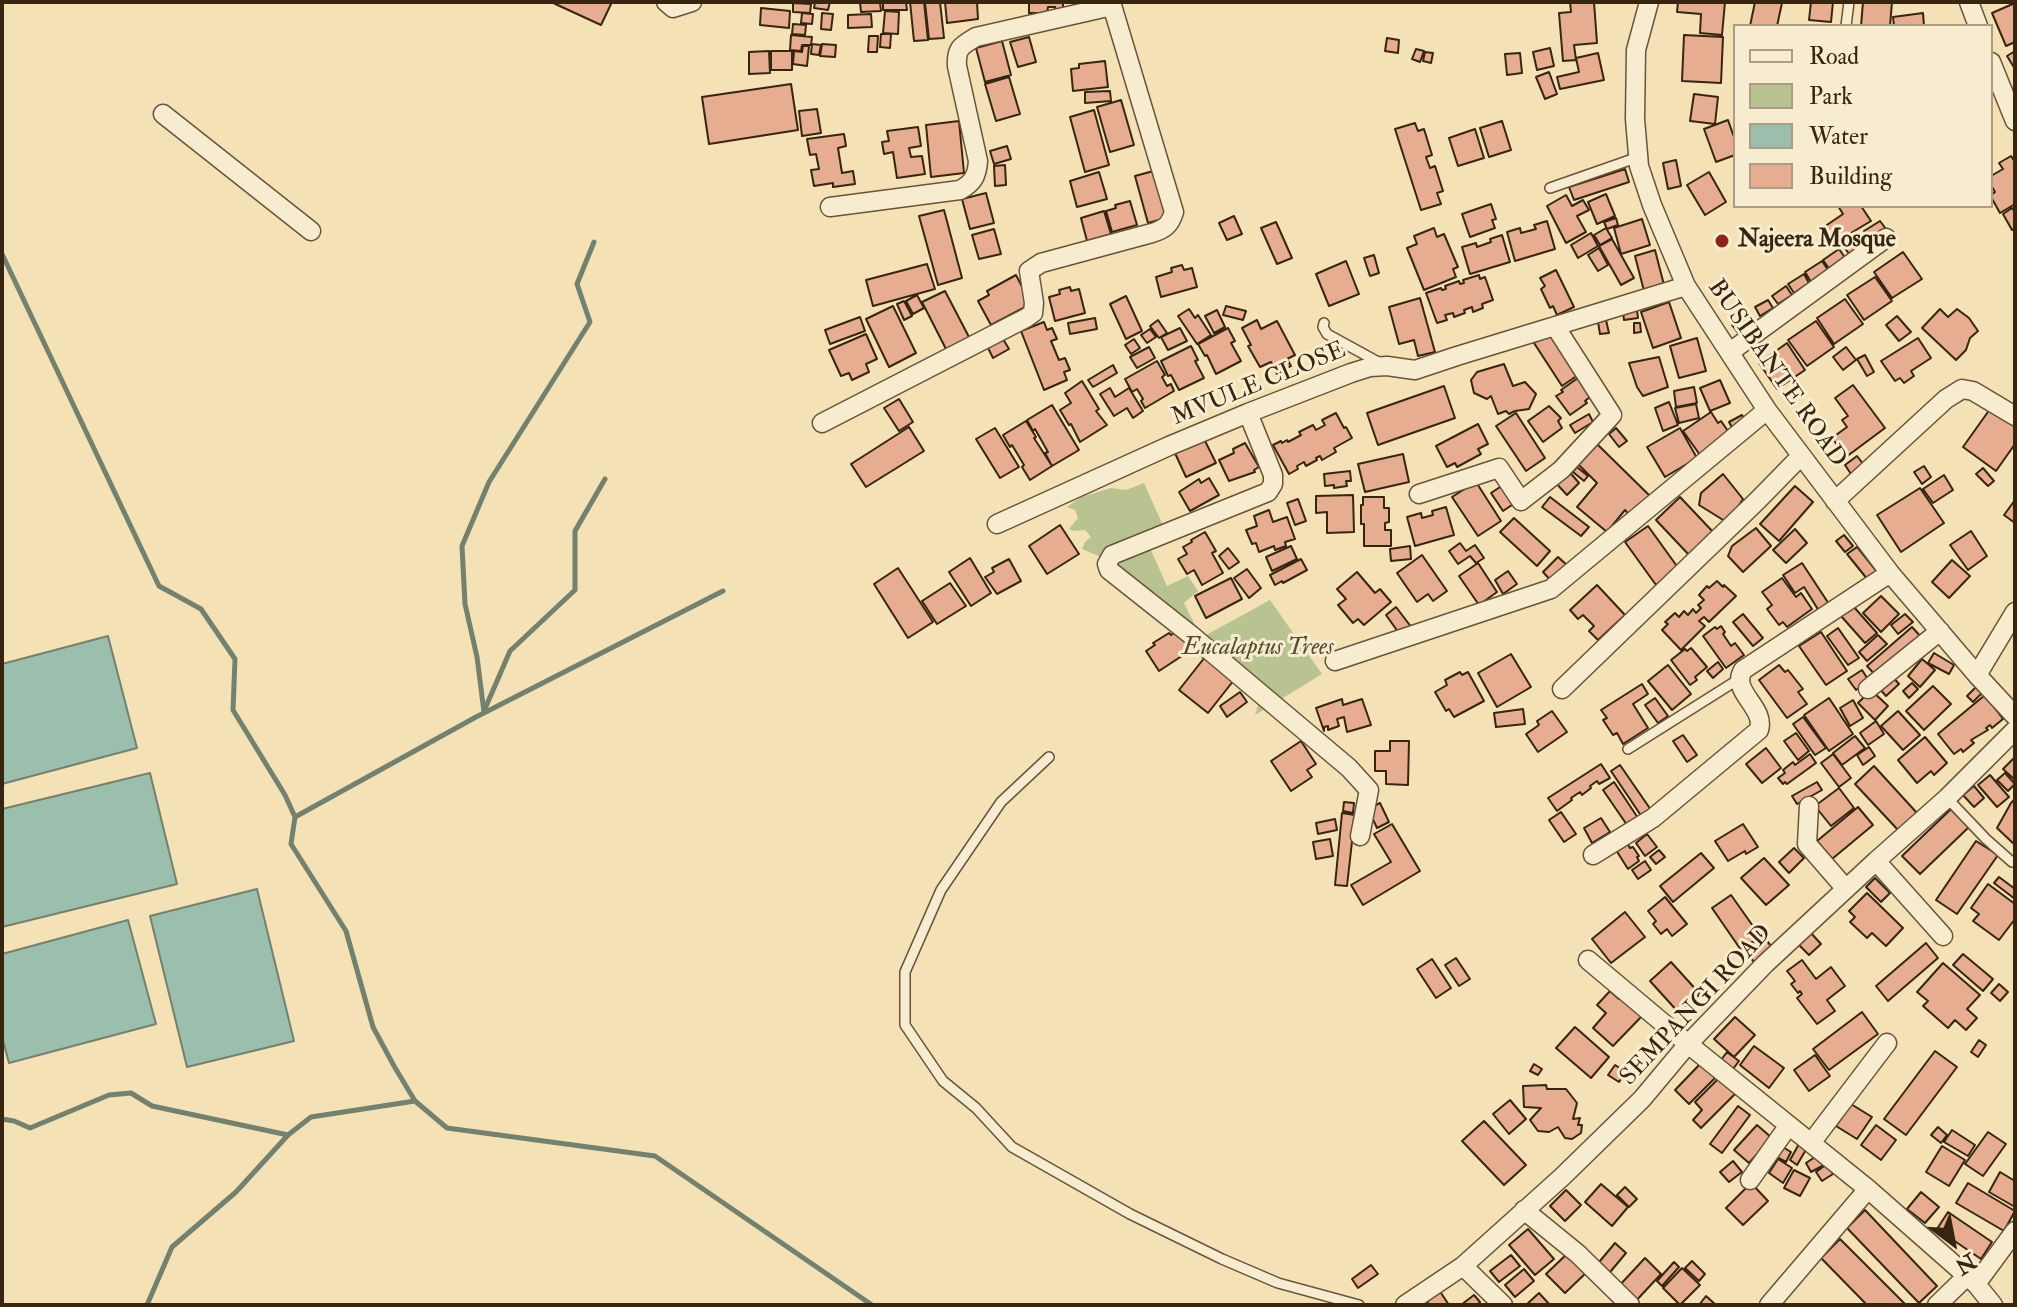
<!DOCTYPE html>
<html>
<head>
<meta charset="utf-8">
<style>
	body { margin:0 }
	#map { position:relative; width:2017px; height:1307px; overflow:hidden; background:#f4e1b6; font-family:"IM FELL Double Pica",serif }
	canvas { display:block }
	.frame { position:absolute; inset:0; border:4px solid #382510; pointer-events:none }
	.legend { position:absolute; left:1733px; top:24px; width:260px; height:184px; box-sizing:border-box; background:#f8ecd0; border:2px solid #ab9c83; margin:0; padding:10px 14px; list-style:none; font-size:24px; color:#382510 }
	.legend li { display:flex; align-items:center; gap:16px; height:40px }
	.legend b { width:40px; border:2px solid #ab9c83 }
	.north { position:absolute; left:1913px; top:1203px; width:80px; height:80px; -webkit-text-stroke:6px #f8ecd0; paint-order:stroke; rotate:148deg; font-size:22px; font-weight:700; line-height:32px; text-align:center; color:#382510 }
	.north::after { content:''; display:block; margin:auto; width:28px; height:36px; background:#382510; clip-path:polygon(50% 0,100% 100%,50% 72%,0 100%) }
</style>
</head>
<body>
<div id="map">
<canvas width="2017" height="1307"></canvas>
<div class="frame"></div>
<ul class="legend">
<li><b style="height:10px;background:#f8ecd0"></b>Road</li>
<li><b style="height:22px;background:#b8c391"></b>Park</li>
<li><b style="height:22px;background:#9cbeac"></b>Water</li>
<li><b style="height:22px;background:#e6ad91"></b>Building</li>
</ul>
<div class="north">N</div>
</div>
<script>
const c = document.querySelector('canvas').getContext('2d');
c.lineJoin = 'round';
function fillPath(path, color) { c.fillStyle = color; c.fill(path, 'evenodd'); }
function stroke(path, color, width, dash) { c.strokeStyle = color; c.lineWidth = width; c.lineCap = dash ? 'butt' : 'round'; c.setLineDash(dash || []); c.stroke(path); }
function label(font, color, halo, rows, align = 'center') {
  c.font = font + ' "IM FELL Double Pica",serif'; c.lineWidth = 6; c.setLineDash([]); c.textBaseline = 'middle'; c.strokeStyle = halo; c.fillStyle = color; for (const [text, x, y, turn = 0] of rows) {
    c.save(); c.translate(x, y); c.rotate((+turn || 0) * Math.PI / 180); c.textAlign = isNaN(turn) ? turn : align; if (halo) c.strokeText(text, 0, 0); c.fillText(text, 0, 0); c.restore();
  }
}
const green = new Path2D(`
	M1144 483 1165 530 1101 557 1082 549 1085 542 1091 537 1085 530 1074 531 1069 529 1078 518 1075 510 1067 507 1081 497 1111 488 1126 490Z
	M1150 548 1167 586 1188 576 1198 591 1184 603 1195 625 1191 626 1114 562Z
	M1270 600 1322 674 1255 715 1258 705 1257 699 1197 640Z`);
const water = new Path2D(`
	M108 636 137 748 2 784V664Z
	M150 773 177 884 2 927V809Z
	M257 889 294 1041 187 1067 150 916Z
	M128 920 156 1024 9 1063 2 1037V954Z`);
const stream = new Path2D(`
	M2 254 159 586 201 609 235 659 233 710 285 795 295 817 291 844 346 931 373 1027 394 1066 415 1101 447 1128 655 1156 872 1305
	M484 711 510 651 575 590V531L605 479
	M484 712 477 657 465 604 462 546 489 482 590 322 577 284 594 242
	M295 817 476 717 723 591
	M2 1119 14 1121 30 1128 109 1095 131 1093 152 1106 288 1135 311 1117 415 1101
	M147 1305 172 1247 236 1192 288 1135`);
const building = new Path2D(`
	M551 2H612L601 25Z
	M815 2H830L828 10 814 8Z
	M860 2H880L881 11 861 12Z
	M883 2H906L907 10H883Z
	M910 2H924L928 40 914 41Z
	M940 2 944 38 929 39 925 3Z
	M945 2H977L978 19 947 23Z
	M1029 2H1063V13H1055V7H1048L1047 13H1029Z
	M1570 2H1594L1597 43 1574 45 1576 60 1563 61 1559 13 1571 12Z
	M1678 2H1725L1722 35 1700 33 1701 14 1677 12Z
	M1755 2 1782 3 1777 26H1750Z
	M1811 2H1833L1831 22 1809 20Z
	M1863 2H1892L1890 26H1861Z
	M793 3 811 4 810 13 793 12Z
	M2015 3V42L2006 46 1992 13Z
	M761 8 790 11 789 28 760 25Z
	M885 11 899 12 898 34 883 33Z
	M802 13 813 14 812 24 801 23Z
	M822 13 833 14 831 30 821 29Z
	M1923 13 1924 26H1894L1893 17Z
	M871 14 872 27 848 28V15Z
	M793 24 806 25 805 35 792 34Z
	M881 34H891L890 48 880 47Z
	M791 35 812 37 811 45H802L801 51 790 50Z
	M1684 35 1723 37 1721 83 1682 81Z
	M869 36H878L877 52H868Z
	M1029 37 1036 62 1018 67 1010 42Z
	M1387 38 1399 40 1398 53 1385 51Z
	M1002 41 1011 75 985 82 976 48Z
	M812 44 821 45 819 55 811 54Z
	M822 44 836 45 835 57 820 56Z
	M803 46H809L807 66 793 64 794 51 802 52Z
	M1550 48 1554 66 1537 70 1533 52Z
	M1416 49 1424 51 1420 62 1412 59Z
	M769 51 770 73 749 74V52Z
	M771 51H792V70H771Z
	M2015 51V69L2007 56Z
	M1425 52 1433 53 1431 63 1423 61Z
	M1520 53 1522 73 1507 75 1505 54Z
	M1598 53 1604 80 1560 89 1557 77 1579 72 1576 58Z
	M1105 61 1108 87 1073 91 1071 69 1079 68V64Z
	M1549 72 1557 94 1545 99 1536 77Z
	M1009 77 1020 114 996 121 985 84Z
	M791 84 798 130 709 144 702 97Z
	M1110 91 1111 101 1085 103V92Z
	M1694 94 1718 97 1715 124 1690 121Z
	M1121 100 1134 145 1110 152 1097 107Z
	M817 109 821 133 802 136 799 111Z
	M1094 110 1109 165 1085 172 1070 117Z
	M1728 120 1735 140V155L1716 162 1704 129Z
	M959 121 964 173 931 177 926 125Z
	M1502 121 1511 150 1489 157 1480 128Z
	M1415 123 1418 131 1424 129 1432 155 1426 157 1430 168 1435 166 1443 191 1437 193 1441 204 1421 210 1395 129Z
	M918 127 921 146 909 148 911 157 922 156 925 174 897 178 893 152 884 154 882 142 889 141 887 131Z
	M1475 129 1484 158 1458 166 1449 138Z
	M844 134 846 146 838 148 842 173 853 171 855 184 833 187V183L814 186 811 170 819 169 816 154 810 155 807 139Z
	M1007 146 1011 159 994 164 990 151Z
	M2011 156 2015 162V204L2000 213 1991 197V195L1995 192 1991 185V176L2003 169 1999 163Z
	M1676 160 1681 186 1668 189 1663 163Z
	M1005 165 1006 185 995 186 994 166Z
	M1625 169 1629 182 1574 200 1569 187Z
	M1157 170 1170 217 1148 223 1135 176Z
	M1099 172 1107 199 1077 207 1070 181Z
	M1709 172 1726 202 1705 215 1687 185Z
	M986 193 994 223 970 229 962 199Z
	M1606 194 1615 216 1597 224 1588 202Z
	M1566 195 1572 206 1583 200 1589 210 1577 216 1586 232 1566 243 1547 206Z
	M1130 201 1137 225 1112 232 1106 211 1116 208 1115 205Z
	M1491 204 1496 219 1492 220 1495 228 1470 237 1462 214Z
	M1838 206H1861L1871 221 1831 245 1821 229 1843 214Z
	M2012 208 2015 212V229L2012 230 2003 214Z
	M944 210 962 278 938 285 919 216Z
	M1104 211 1111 234 1087 241 1081 218Z
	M1234 216 1242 234 1227 240 1219 223Z
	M1616 218 1618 225 1607 229 1604 222Z
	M1642 219 1650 245 1621 254 1614 228Z
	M1547 221 1555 249 1515 261 1507 232 1520 228 1521 233 1536 229 1534 225Z
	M1880 221 1886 229 1870 240 1864 231Z
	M1276 222 1292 258 1277 264 1261 228Z
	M1434 228 1437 237 1444 234 1458 267 1453 269 1456 277 1424 290 1407 248 1417 244 1414 236Z
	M1606 228 1612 238 1600 245 1594 235Z
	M994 229 1001 254 979 259 972 235Z
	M1591 233 1598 246 1578 258 1571 245Z
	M1502 235 1510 262 1470 274 1462 247 1476 243 1477 247 1491 242 1490 239Z
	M1857 236 1863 245 1850 255 1844 247Z
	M1612 239 1634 278 1621 285 1599 246Z
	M1599 248 1608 265 1598 271 1588 255Z
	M1839 249 1846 259 1830 270 1823 260Z
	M1655 250 1664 285 1644 291 1635 256Z
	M1903 252 1922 279 1892 298 1874 272Z
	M1374 255 1379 273 1370 276 1364 258Z
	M1346 261 1359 294 1329 306 1316 274Z
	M1822 261 1828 270 1811 282 1805 272Z
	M927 264 935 289 873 306 866 280Z
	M1182 265 1184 270 1192 268 1197 287 1161 297 1156 277 1172 272 1171 268Z
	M1556 270 1574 307 1557 315 1553 306 1550 308 1541 289 1545 286 1540 278Z
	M1804 274 1809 283 1794 293 1788 284Z
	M1016 275 1031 304 991 325 978 301 989 295 987 291Z
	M1479 275 1480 279 1485 277 1493 300 1482 304 1483 308 1473 312 1472 307 1464 310 1465 313 1454 317 1453 313 1445 315 1447 320 1437 323 1426 293 1441 288 1442 290 1446 289 1445 286 1459 281 1460 284 1464 283 1463 280Z
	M1875 277 1892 301 1864 320 1847 295Z
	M1786 286 1792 295 1778 304 1772 296Z
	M1070 287 1071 291 1079 289 1085 313 1055 321 1049 297 1060 294 1059 290Z
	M945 291 970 339 947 351 922 302Z
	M917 295 924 308 913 314 906 301Z
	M1126 296 1142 331 1126 339 1110 304Z
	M1420 298 1435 352 1418 356 1414 340 1399 344 1389 307Z
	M1845 299 1863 324 1834 344 1817 318Z
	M1768 300 1773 308 1760 316 1755 307Z
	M904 301 912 316 904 320 897 304Z
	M1669 302 1681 338 1653 348 1641 312Z
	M893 306 916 353 889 367 866 319Z
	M1226 306 1246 311 1243 320 1223 315Z
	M1189 309 1195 318 1198 315 1211 335 1197 344 1178 316Z
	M1940 309 1948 317 1957 309 1969 318 1978 331 1970 338 1966 350 1956 360 1922 328Z
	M1217 310 1225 327 1214 333 1205 316Z
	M1637 310 1638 318 1624 320 1623 312Z
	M1749 312 1755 320 1738 333 1732 325Z
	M1897 316 1911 332 1899 341 1886 325Z
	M860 317 865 331 830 344 825 330Z
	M1095 318 1097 329 1070 334 1068 323Z
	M1158 320 1167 333 1159 338 1150 326Z
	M1257 320 1261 329 1277 321 1295 355 1287 359 1291 366 1277 374 1271 362 1260 367 1248 346 1251 345 1242 328Z
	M1606 320 1609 333 1600 334 1598 322Z
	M1816 321 1834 347 1807 366 1788 340Z
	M1044 322 1047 330 1052 328 1057 339 1051 341 1059 360 1065 358 1070 370 1064 372 1067 380 1044 390 1021 331Z
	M1634 323H1640L1641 332 1634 333Z
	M1180 328 1187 341 1168 350 1161 337Z
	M1228 328 1235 341 1231 343 1241 361 1216 374 1207 355 1205 356 1198 344Z
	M1150 329 1156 337 1147 343 1141 335Z
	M1553 330 1581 373 1562 386 1534 343Z
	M866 334 877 359 866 364 869 372 852 380 849 373 841 376 829 350Z
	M1697 338 1706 371 1679 378 1670 346Z
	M1918 338 1931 358 1911 371 1914 376 1904 383 1900 378 1895 381 1881 361Z
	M1003 339 1009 349 993 358 988 348Z
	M1134 339 1140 348 1131 354 1125 345Z
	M1787 343 1805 370 1777 389 1759 363Z
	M1191 346 1198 360 1195 361 1204 378 1179 390 1171 375 1168 376 1161 361Z
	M1149 347 1155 358 1137 368 1130 357Z
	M1846 347 1856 360 1843 370 1833 357Z
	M1865 355 1874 372 1867 376 1857 359Z
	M1659 357 1668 387 1643 396 1637 387 1629 363Z
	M1157 361 1165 375 1162 377 1167 386 1171 384 1174 391 1145 408 1141 401 1143 399 1137 389 1132 392 1125 379Z
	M1504 364 1513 386 1525 382 1536 394 1529 409 1515 411 1509 414 1506 411 1498 414 1491 396 1487 399 1474 393 1471 380 1477 372Z
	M1113 365 1117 373 1093 387 1088 380Z
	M1582 375 1595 393 1585 401 1587 403 1570 415 1556 396 1563 392 1561 390Z
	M1720 380 1730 403 1710 411 1700 388Z
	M1082 381 1099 409 1096 411 1107 425 1080 442 1071 424 1069 425 1060 410 1071 403 1065 393Z
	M1853 385 1885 428 1846 457 1832 438 1847 427 1842 420 1848 416 1835 398Z
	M1444 386 1455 418 1378 445 1367 413Z
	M1694 387 1697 403 1676 407 1674 391Z
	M1110 388 1115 397 1129 388 1143 411 1133 418 1127 408 1114 416 1100 394Z
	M899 399 913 422 899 431 884 408Z
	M1669 402 1678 425 1663 431 1655 408Z
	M1696 404 1699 418 1679 423 1675 408Z
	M1052 405 1079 450 1052 466 1045 453 1048 452 1035 429 1033 431 1027 420Z
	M1549 406 1561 418 1558 421 1562 428 1543 442 1528 421Z
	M1990 409 2015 427V444L1996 471 1963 447Z
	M1711 412 1718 423 1721 421 1730 434 1700 455 1683 431Z
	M1336 413 1344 428 1346 427 1352 438 1334 448 1336 452 1322 460 1320 456 1316 458 1317 460 1306 466 1304 462 1297 466 1298 469 1289 474 1273 445 1281 441 1282 443 1287 440 1288 442 1301 435 1299 432 1313 425 1316 430 1325 425 1322 420Z
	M1516 413 1545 458 1526 471 1496 426Z
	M1589 414 1593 422 1575 433 1570 425Z
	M1742 415 1747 423 1734 431 1729 422Z
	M1026 421 1036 437 1034 438 1052 466 1030 480 1022 467 1024 465 1012 445 1010 447 1003 435Z
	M1478 424 1488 444 1478 449 1481 454 1457 467 1455 463 1447 467 1436 446Z
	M909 427 924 451 866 487 851 464Z
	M995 428 1019 467 1000 478 976 439Z
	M1616 428 1627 441 1619 447 1609 434Z
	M1680 428 1697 458 1665 477 1647 447Z
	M1203 437 1216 463 1186 477 1174 451Z
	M1595 442 1650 496 1630 516 1625 510 1607 532 1577 507 1597 483 1575 461Z
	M1245 443 1259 467 1254 470 1255 472 1229 481 1219 460 1234 453 1233 449Z
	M1403 454 1409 482 1365 492 1358 464Z
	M1857 456 1864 465 1851 474 1845 465Z
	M1924 466 1931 477 1922 484 1914 472Z
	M1577 467 1588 476 1584 481 1573 472Z
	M1983 468 1994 481 1988 486 1976 474Z
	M1567 469 1579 483 1567 495 1554 481Z
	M1350 471 1351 481H1346L1347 486 1334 488V485L1325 486 1324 474Z
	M1723 474 1743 499 1728 523 1699 505 1701 493Z
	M1944 475 1953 490 1933 503 1923 489Z
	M1209 478 1219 495 1190 511 1179 492 1199 479 1201 483Z
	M1476 482 1501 521 1478 536 1452 497Z
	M1503 485 1515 503 1503 511 1491 493Z
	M1795 486 1813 502 1779 541 1760 524Z
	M1920 488 1944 523 1901 552 1877 515Z
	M1353 495 1354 532 1327 533V512L1316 513V496Z
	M1363 497H1384V508H1389V522L1385 523V530H1391V546H1364V524H1361V505H1363Z
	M1550 497 1589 527 1581 536 1542 507Z
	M1680 497 1714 533 1689 555 1656 520Z
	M1298 499 1306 521 1295 525 1287 503Z
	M2015 500V523L2004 515Z
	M1446 507 1454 535 1415 546 1407 517 1421 513 1422 518 1433 515 1432 511Z
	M1269 510 1273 522 1287 517 1295 539 1285 542 1286 546 1275 550 1274 546 1259 552 1256 543 1252 544 1246 530 1257 526 1254 516Z
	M1514 518 1550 551 1537 566 1500 532Z
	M1060 525 1079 554 1047 574 1029 546Z
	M1648 526 1679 569 1656 585 1625 542Z
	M1756 528 1771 546 1743 572 1728 556 1732 546Z
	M1795 529 1807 543 1786 563 1773 550Z
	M1971 531 1987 556 1968 570 1950 545Z
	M1205 532 1216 551 1212 553 1223 573 1202 585 1194 570 1187 574 1178 559 1187 554 1183 547 1192 542 1191 540Z
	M1844 535 1853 546 1845 552 1836 541Z
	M1460 543 1466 551 1475 545 1484 558 1476 563 1470 556 1458 564 1449 551Z
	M1291 546 1297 559 1272 571 1266 557Z
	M1410 546 1411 559 1391 561 1390 549Z
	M1857 547 1877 572 1868 580 1847 554Z
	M1228 548 1239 562 1229 569 1219 556Z
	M1422 555 1447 591 1433 601 1428 594 1417 602 1397 573Z
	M1558 557 1568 566 1552 582 1543 572Z
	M970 558 991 593 971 606 949 572Z
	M1009 559 1021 581 997 594 985 577 994 572 992 568Z
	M1301 559 1307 570 1283 583 1282 581 1275 585 1270 575Z
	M1952 560 1970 576 1949 598 1932 582Z
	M1478 563 1497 592 1479 605 1459 576Z
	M1802 563 1829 604 1819 611 1804 587 1795 593 1783 575Z
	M898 568 933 622 908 638 874 584Z
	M1247 569 1261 588 1249 598 1234 578Z
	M1508 571 1517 584 1503 594 1495 580Z
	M1357 572 1375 593 1380 589 1391 602 1364 625 1358 619 1353 623 1338 605 1346 599 1337 589Z
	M1231 578 1242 599 1206 618 1195 596Z
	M1782 578 1796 597 1801 593 1812 609 1787 627 1783 622 1779 625 1767 609 1772 605 1762 592Z
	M1717 581 1723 587 1724 585 1736 596 1709 622 1704 617 1699 621 1705 626 1681 650 1662 630 1668 624 1665 622 1675 613 1679 617 1684 611 1688 615 1693 609 1696 613 1701 608 1698 605 1704 600 1699 595 1707 586 1709 588Z
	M950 583 966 606 937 624 922 601Z
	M1597 585 1625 615 1598 640 1589 631 1594 626 1583 615 1578 619 1570 610Z
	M1881 596 1899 614 1881 632 1863 613Z
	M1853 606 1877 633 1865 643 1841 616Z
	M1396 607 1412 628 1401 636 1386 615Z
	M1743 614 1763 638 1753 646 1733 622Z
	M1905 614 1913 622 1898 634 1891 625Z
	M1721 626 1725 632 1723 634 1731 646 1735 643 1744 655 1726 668 1703 636 1715 627 1717 629Z
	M1912 627 1922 638 1877 677 1867 666Z
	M1838 628 1859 658 1848 665 1827 636Z
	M1178 630 1191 650 1159 671 1146 651 1155 645 1153 643 1169 633 1171 635Z
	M1821 632 1847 671 1826 685 1799 646Z
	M1878 635 1887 644 1867 661 1859 652Z
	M1691 648 1707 667 1695 677 1697 680 1690 685 1671 660 1685 649 1687 651Z
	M1934 653 1954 665 1949 674 1928 663Z
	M1511 654 1531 687 1497 707 1478 673Z
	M1205 657 1234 680 1208 713 1179 690Z
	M1922 659 1935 670 1920 687 1908 676Z
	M1718 662 1723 669 1713 678 1707 671Z
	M1668 665 1691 694 1672 710 1648 681Z
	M1779 665 1785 672 1788 670 1803 689 1798 692 1807 704 1787 718 1759 680Z
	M1862 670 1869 681 1856 690 1848 679Z
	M1460 672 1462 675 1468 672 1484 701 1454 717 1449 709 1446 711 1435 692 1447 685 1445 680Z
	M1891 675 1899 684 1886 696 1878 687Z
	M1912 683 1918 689 1909 698 1903 691Z
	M1642 684 1648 694 1633 704 1648 728 1623 744 1617 733 1613 735 1603 720 1607 718 1601 710Z
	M1933 686 1951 704 1924 730 1906 711Z
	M1976 687 1982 693 1973 702 1967 696Z
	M1871 690 1888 706 1875 720 1858 703Z
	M1240 692 1247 702 1227 717 1220 706Z
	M1985 695 2003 719 1992 728 1990 725 1986 728 1988 730 1971 740 1974 743 1963 752 1961 749 1954 754 1938 734Z
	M1655 698 1668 716 1658 723 1645 705Z
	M1829 698 1853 734 1829 751 1804 715Z
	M1342 699 1343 705 1362 699 1371 725 1347 732 1344 717 1337 719 1339 726 1328 730V726L1324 727V731L1316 708Z
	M1853 700 1863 718 1850 726 1840 708Z
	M1523 709 1525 724 1496 727 1494 713Z
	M1552 711 1567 732 1538 752 1526 734 1539 725 1537 721Z
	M1898 711 1920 735 1903 750 1881 726Z
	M1803 717 1826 748 1815 755 1793 724Z
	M1876 721 1884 734 1868 745 1860 733Z
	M1796 733 1809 751 1798 760 1784 741Z
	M1683 735 1697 755 1687 762 1673 741Z
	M1855 736 1865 748 1842 765 1833 753Z
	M1925 737 1947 763 1934 775 1931 771 1917 783 1898 760Z
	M1301 741 1316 764 1307 770 1312 777 1291 791 1271 761Z
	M1390 741H1409L1408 785 1386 784V771H1375V751H1390Z
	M1869 747 1875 756 1863 765 1857 755Z
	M1766 748 1781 768 1762 783 1746 764Z
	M1810 754 1816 763 1787 784 1785 782 1783 784 1778 778 1785 773 1783 770 1793 762 1795 765Z
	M1833 754 1851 778 1839 787 1821 763Z
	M2015 757V780L2003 769Z
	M1601 764 1610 778 1599 784 1597 781 1590 786 1591 788 1582 795 1580 792 1571 798 1572 800 1557 811 1548 798Z
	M1620 765 1651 810 1642 817 1611 771Z
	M1874 766 1917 813 1898 830 1855 784Z
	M2005 773 2015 784 2008 791 1997 780Z
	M1990 775 2009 797 1997 807 1978 785Z
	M1614 782 1638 818 1627 825 1603 790Z
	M1817 782 1822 790 1797 804 1792 796Z
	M1974 786 1984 798 1974 807 1963 795Z
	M1839 788 1854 808 1831 826 1815 806Z
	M2015 799V845L1997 828 2011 803Z
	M1344 802 1354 803 1353 813 1343 811Z
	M1380 803 1389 822 1377 828 1368 809Z
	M1858 807 1873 825 1832 859 1817 841Z
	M1951 809 1969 827 1920 874 1902 856Z
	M1561 812 1576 834 1564 842 1549 820Z
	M1342 813 1355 815 1347 886 1335 885Z
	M1601 818 1610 832 1592 843 1584 828Z
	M1335 819 1337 830 1318 834 1316 823Z
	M1392 824 1420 871 1363 905 1351 885 1391 862 1374 834Z
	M1743 824 1758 847 1746 854 1745 851 1728 861 1715 841Z
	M1647 834 1657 847 1645 856 1636 843Z
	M1330 839 1333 856 1316 859 1313 842Z
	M1976 841 1998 855 1957 914 1936 900Z
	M1627 843 1630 848 1633 847 1639 856 1637 857 1639 861 1628 869 1616 850Z
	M1794 848 1804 858 1789 873 1779 862Z
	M1659 850 1665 857 1656 864 1650 857Z
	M1701 853 1714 868 1673 902 1660 886Z
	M1764 858 1789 885 1766 905 1741 878Z
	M1645 861 1651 870 1638 879 1632 870Z
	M1999 877 2015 889V899L1994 883Z
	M1875 878 1890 893 1881 902 1866 887Z
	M1988 884 2015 904V919L1999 940 1973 921 1979 914 1971 908Z
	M1867 893 1903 928 1886 946 1872 933 1867 938 1850 922 1855 917 1849 911Z
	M1731 895 1760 936 1741 950 1712 908Z
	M1665 897 1687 924 1672 936 1667 929 1661 934 1653 924 1656 921 1648 911Z
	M1625 912 1645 937 1611 963 1592 939Z
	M1811 933 1821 944 1809 955 1799 945Z
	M1762 935 1772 947 1754 962 1744 950Z
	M1926 943 1938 958 1888 1001 1876 986Z
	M1963 954 1993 979 1983 991 1953 965Z
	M1456 958 1470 979 1459 986 1445 965Z
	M1432 959 1451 988 1436 998 1417 969Z
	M1802 960 1816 979 1831 967 1845 986 1827 1000 1835 1011 1817 1024 1797 998 1802 994 1800 991 1798 993 1791 984 1795 981 1787 971Z
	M1671 962 1700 994 1679 1013 1650 981Z
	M1943 963 1980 995 1967 1009 1977 1018 1966 1030 1955 1020 1948 1028 1923 1006 1928 1001 1917 992Z
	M1999 984 2008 992 2000 1001 1991 993Z
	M1610 991 1619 999 1622 996 1643 1015 1613 1046 1593 1028 1606 1013 1597 1005Z
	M1862 1012 1878 1034 1829 1070 1813 1049Z
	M1735 1017 1755 1035 1734 1057 1714 1039Z
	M1575 1027 1609 1057 1591 1078 1556 1048Z
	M1979 1040 1986 1045 1978 1057 1971 1052Z
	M1754 1046 1784 1068 1769 1088 1740 1065Z
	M1935 1051 1957 1067 1906 1135 1884 1119Z
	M1727 1052 1739 1061 1733 1069 1721 1060Z
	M1815 1055 1830 1076 1809 1091 1794 1070Z
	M1702 1062 1717 1076 1689 1104 1675 1090Z
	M1534 1064 1542 1069 1538 1075 1530 1071Z
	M1615 1065 1626 1072 1619 1082 1608 1075Z
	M1722 1075 1738 1091 1701 1128 1693 1120 1702 1110 1695 1102Z
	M1546 1085 1547 1089H1566L1577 1103 1573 1119 1580 1118 1578 1125H1582L1581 1133 1572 1139 1565 1138 1558 1127 1549 1132 1538 1131 1530 1120 1541 1108 1524 1107 1523 1086Z
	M1510 1100 1526 1119 1509 1134 1493 1114Z
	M1851 1104 1872 1117 1857 1139 1836 1126Z
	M1738 1106 1750 1115 1722 1153 1710 1144Z
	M1484 1121 1526 1165 1504 1185 1462 1141Z
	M1757 1125 1772 1138 1749 1163 1734 1150Z
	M1876 1125 1896 1140 1881 1160 1861 1145Z
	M1938 1127 1947 1135 1941 1143 1931 1135Z
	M1952 1130 1975 1145 1968 1156 1944 1142Z
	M1988 1132 2006 1144 1983 1176 1965 1164Z
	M1799 1144 1807 1148 1797 1165 1790 1160Z
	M1781 1146 1791 1152 1786 1162 1775 1156Z
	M1942 1146 1965 1160 1949 1186 1926 1172Z
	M1818 1155 1824 1165 1811 1172 1806 1163Z
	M1778 1159 1792 1168 1783 1183 1769 1173Z
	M1733 1161 1742 1172 1729 1182 1720 1172Z
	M1827 1164 1833 1174 1822 1181 1816 1172Z
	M1794 1170 1810 1178 1800 1196 1784 1188Z
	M2000 1172 2015 1181V1207L1989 1192Z
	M1751 1183 1768 1201 1743 1225 1726 1208Z
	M1968 1183 2015 1211 2004 1231 1956 1203Z
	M1601 1184 1628 1207 1612 1226 1585 1202Z
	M1625 1187 1637 1199 1629 1207 1617 1195Z
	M1566 1190 1581 1205 1565 1221 1550 1206Z
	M1921 1192 1939 1207 1925 1223 1907 1209Z
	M1865 1210 1937 1286 1919 1303 1847 1228Z
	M1948 1212 1992 1242 1981 1259 1937 1229Z
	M1528 1229 1554 1259 1535 1275 1509 1245Z
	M1840 1239 1906 1305H1867L1821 1258Z
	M1615 1243 1626 1253 1606 1277 1595 1267Z
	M1569 1252 1588 1271 1565 1293 1546 1274Z
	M1511 1255 1520 1266 1499 1282 1490 1271Z
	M1645 1258 1661 1274 1634 1303 1618 1287Z
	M1692 1261 1705 1274 1699 1281 1685 1268Z
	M1674 1262 1679 1267 1662 1286 1657 1281Z
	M1371 1265 1378 1274 1358 1288 1352 1279Z
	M1682 1268 1700 1285 1680 1305 1663 1288Z
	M1524 1269 1534 1281 1515 1297 1505 1285Z
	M1439 1290 1449 1305H1429L1426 1299Z
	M1539 1293 1550 1305H1526Z
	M1474 1295 1480 1302 1477 1305H1461Z
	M1706 1296 1716 1305H1699Z`);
const lane = new Path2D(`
	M1846 26 1849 2
	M1550 188 1630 160 1639 166
	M1324 323 1323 327 1327 334 1380 363
	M1628 749 1739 679
	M1049 757 1001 802 941 890 905 972V1025L943 1081 976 1108 1012 1147 1130 1214 1222 1259 1278 1283 1359 1305
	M1947 798 1986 839 2012 862`);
const street = new Path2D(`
	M666 2 673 8 692 2
	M1649 2 1636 50 1635 119 1639 166 1652 205 1686 286 1767 410 1890 573 1977 675 2015 716
	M1969 2 1978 26
	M1991 62 2015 121
	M163 114 311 231
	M830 207 960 190C973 183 977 176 978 161L957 66C956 48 961 46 976 37L1112 6
	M1730 352 1886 238
	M1248 413 1273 475V484L1268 492 1112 555 1107 564 1109 570 1191 635 1349 768 1369 790 1360 836
	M822 423 1026 318 1033 313 1034 303 1029 271 1041 263 1152 233C1165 229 1170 225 1174 212L1111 2
	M1419 494 1499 468 1521 501 1561 470 1612 415 1555 326
	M1835 501 1946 399 1962 389 1973 391 2015 416
	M997 524 1169 446 1248 413 1351 373 1370 367 1387 366 1415 370 1457 356 1686 286
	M1335 661 1551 589 1767 410
	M1977 675 2015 612
	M1562 689 1758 500 1801 456
	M1868 689 1940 631
	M1809 806 1807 844 1846 889
	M1593 855 1653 818 1759 730C1766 707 1730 692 1743 670L1890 573
	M1876 861 1943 936
	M1588 960 1688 1044 1868 1189 1976 1284
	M1811 1143 1887 1043
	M1750 1180 1789 1125
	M1524 1210 1578 1254 1630 1305
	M1463 1266 1503 1305
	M1405 1305 1463 1266 1562 1177 1642 1099 1688 1044 1765 964 1876 861 1947 798 2015 730
	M1769 1305 1868 1189
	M1937 1305 1967 1276
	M1993 1305 1976 1284 2015 1231`);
const markers = [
	[1722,241,8,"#8f2418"]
];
const poiNames = [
	["Najeera Mosque",1738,241]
];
const streetNames = [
	["BUSIBANTE ROAD",1776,374,55],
	["MVULE CLOSE",1259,385,-22],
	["SEMPANGI ROAD",1697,1006,-47]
];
const parkNames = [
	["Eucalaptus Trees",1258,649]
];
fillPath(green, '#b8c391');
fillPath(water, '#9cbeac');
stroke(water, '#74816e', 2);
stroke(stream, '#74816e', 5);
fillPath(building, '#e6ad91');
stroke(building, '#382510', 2);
stroke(lane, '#67543a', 12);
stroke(street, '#67543a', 21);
stroke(lane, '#f8ecd0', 9);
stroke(street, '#f8ecd0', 18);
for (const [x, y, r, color] of markers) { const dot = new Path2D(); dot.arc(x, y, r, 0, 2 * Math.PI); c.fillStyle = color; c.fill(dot); stroke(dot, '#f8ecd0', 3); }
label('bold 24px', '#382510', '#f8ecd0', poiNames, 'left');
label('24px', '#382510', '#f8ecd0', streetNames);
label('italic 24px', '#584c30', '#f8ecd0', parkNames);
</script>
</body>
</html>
